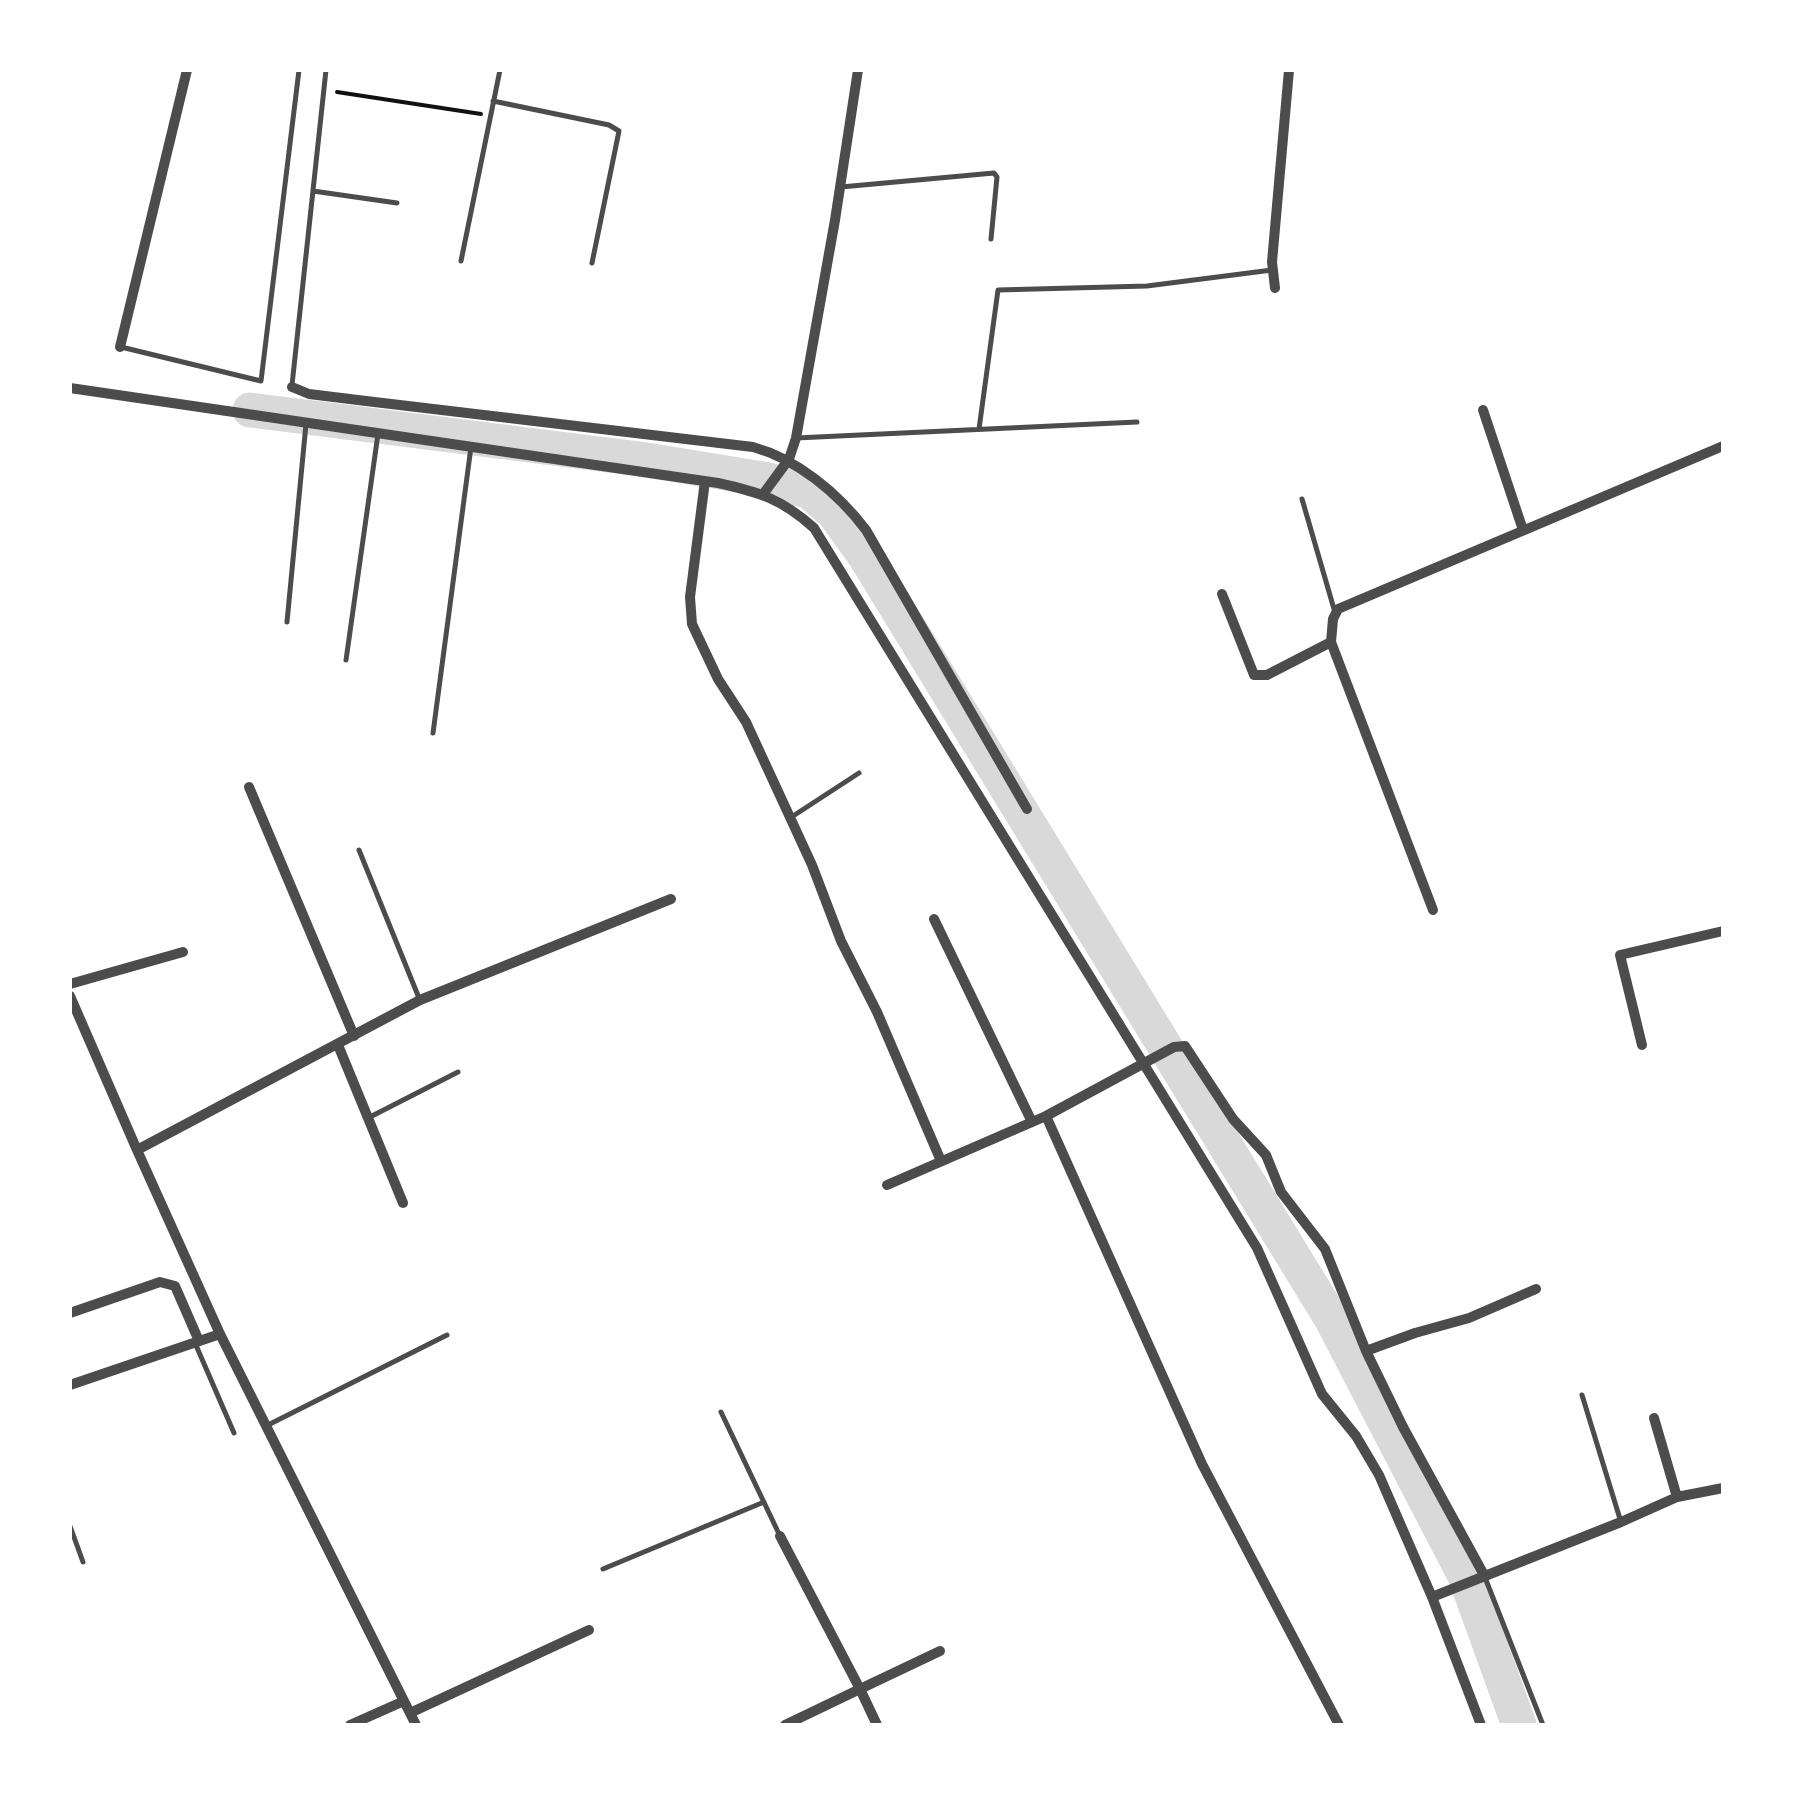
<!DOCTYPE html>
<html>
<head>
<meta charset="utf-8">
<style>
	body { margin:0 }
	#map { position:relative; width:1793px; height:1795px; overflow:hidden; background:#fff; font-family:Ubuntu,sans-serif }
	canvas { display:block }
	.frame { position:absolute; inset:0; border:72px solid #fff; pointer-events:none }
</style>
</head>
<body>
<div id="map">
<canvas width="1793" height="1795"></canvas>
<div class="frame"></div>
</div>
<script>
const c = document.querySelector('canvas').getContext('2d');
c.lineJoin = 'round';
function stroke(path, color, width, dash) { c.strokeStyle = color; c.lineWidth = width; c.lineCap = dash ? 'butt' : 'round'; c.setLineDash(dash || []); c.stroke(path); }
const river = new Path2D(`
	M250 410 640 459 769 480 810 492 834 513 865 556 1331 1318 1465 1576 1519 1725`);
const path = new Path2D(`
	M337 92 481 114`);
const service = new Path2D(`
	M493 101 609 125 619 131 592 263
	M841 187 994 173 997 177 991 239
	M313 191 397 203
	M461 261 500 70
	M121 347 261 381 299 70
	M292 385 326 70
	M979 429 998 290 1147 286 1272 270
	M796 438 1137 422
	M1302 499 1334 609
	M287 622 306 424
	M346 660 378 434
	M433 733 471 447
	M790 818 859 773
	M359 850 419 998
	M370 1117 458 1072
	M195 1343 234 1433
	M1582 1395 1620 1519
	M721 1412 780 1536
	M268 1425 447 1335
	M70 1526 83 1562
	M603 1569 764 1502
	M1484 1575 1543 1725`);
const minor = new Path2D(`
	M1275 288 1272 262 1289 70
	M120 347 187 70
	M292 387 309 394 366 401 753 447C797 459 838 493 866 530L1027 809
	M70 388 718 483C759 492 782 499 814 528L1257 1248 1322 1394 1356 1436 1379 1475 1432 1597 1481 1725
	M1483 410 1523 530
	M705 481 690 597 692 624 718 679 746 722 812 865 841 941 877 1012 941 1161
	M764 493 789 459 796 438 835 220 858 70
	M1222 594 1254 675H1267L1331 642 1333 619 1338 609 1723 446
	M1331 642 1433 910
	M249 787 354 1036
	M934 919 1032 1122
	M70 984 183 952
	M70 996 137 1150
	M338 1045 403 1203
	M1642 1045 1620 955 1723 931
	M1046 1116 1202 1464 1339 1725
	M887 1185 1046 1116 1174 1047 1185 1046 1233 1119 1266 1155 1281 1192 1325 1249 1366 1351 1403 1427 1484 1575
	M70 1313 160 1282 175 1286 199 1341
	M1366 1351 1415 1333 1469 1318 1536 1289
	M70 1385 220 1334
	M1654 1418 1677 1497
	M780 1536 860 1689 940 1651
	M1432 1597 1621 1522 1677 1497 1723 1488
	M410 1713 589 1630
	M350 1725 404 1701
	M416 1725 220 1334 137 1150 420 1000 671 899
	M785 1725 860 1689 877 1725`);
stroke(river, '#d9d9d9', 35);
stroke(path, '#111', 4);
stroke(service, '#4c4c4c', 5);
stroke(minor, '#4c4c4c', 10);
</script>
</body>
</html>
